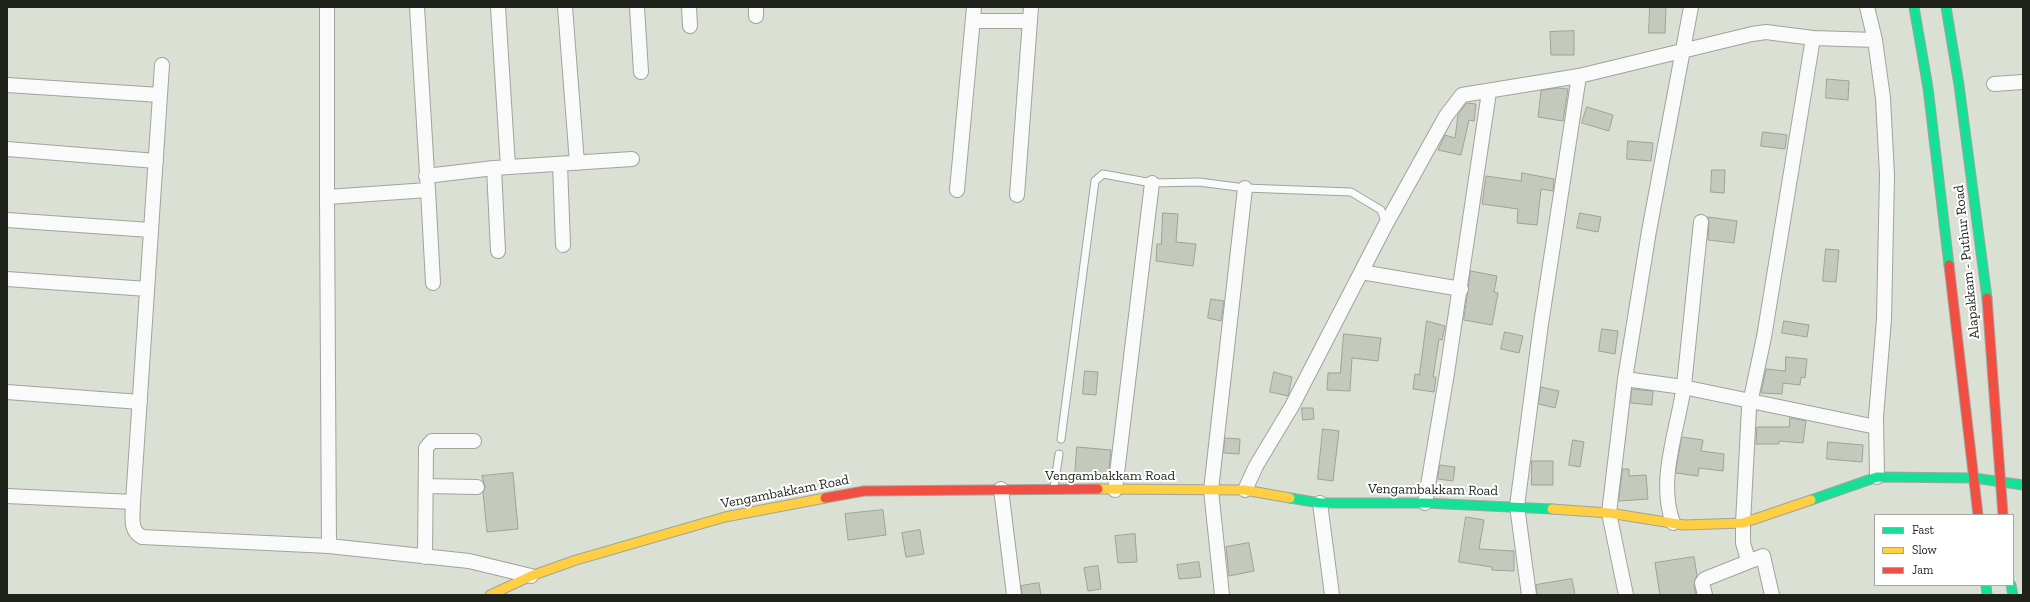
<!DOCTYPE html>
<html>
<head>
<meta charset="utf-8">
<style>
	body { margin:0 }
	#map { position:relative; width:2030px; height:602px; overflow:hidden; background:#dae0d4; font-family:"Zilla Slab",serif }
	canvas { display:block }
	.frame { position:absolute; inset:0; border:8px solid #1e221a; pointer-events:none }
	.legend { position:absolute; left:1874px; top:514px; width:140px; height:72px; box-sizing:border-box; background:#fff; border:1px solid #a5a7a3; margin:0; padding:5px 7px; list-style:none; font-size:12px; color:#1e221a }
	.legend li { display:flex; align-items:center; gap:8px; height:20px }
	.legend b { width:20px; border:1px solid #a5a7a3 }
</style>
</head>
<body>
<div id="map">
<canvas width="2030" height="602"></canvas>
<div class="frame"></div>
<ul class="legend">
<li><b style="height:5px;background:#16e098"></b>Fast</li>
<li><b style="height:5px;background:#ffcf43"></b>Slow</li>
<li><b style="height:5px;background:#f24e42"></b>Jam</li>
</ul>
</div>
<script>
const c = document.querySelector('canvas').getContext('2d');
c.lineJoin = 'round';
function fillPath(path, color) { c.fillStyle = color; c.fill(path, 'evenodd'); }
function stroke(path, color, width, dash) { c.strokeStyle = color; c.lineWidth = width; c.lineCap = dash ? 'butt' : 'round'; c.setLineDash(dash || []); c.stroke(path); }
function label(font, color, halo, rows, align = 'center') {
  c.font = font + ' "Zilla Slab",serif'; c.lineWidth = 4; c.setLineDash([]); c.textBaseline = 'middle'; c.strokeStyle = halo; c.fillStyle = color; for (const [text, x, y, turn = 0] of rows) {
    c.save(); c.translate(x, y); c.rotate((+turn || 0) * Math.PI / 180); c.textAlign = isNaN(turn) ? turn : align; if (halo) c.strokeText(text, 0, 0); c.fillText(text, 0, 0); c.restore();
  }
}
const building = new Path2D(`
	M1650 7H1666L1665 33H1649Z
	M1574 31V55H1551L1550 32Z
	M1827 79 1849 81 1848 100 1826 98Z
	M1558 88 1568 89 1563 121 1538 117 1541 91Z
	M1467 103 1476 104 1474 121 1469 120 1461 155 1438 150 1445 135 1455 138 1458 115Z
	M1587 107 1613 115 1609 131 1582 123Z
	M1763 132 1787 135 1785 149 1761 146Z
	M1628 141 1653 143 1651 161 1627 159Z
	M1712 170H1725L1724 193 1711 192Z
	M1522 173 1554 179 1553 191 1541 189 1537 225 1517 223 1518 209 1482 204 1486 176 1521 181Z
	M1163 213 1178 214 1176 242 1196 244 1193 266 1156 261 1157 244H1161Z
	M1580 213 1601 217 1598 232 1577 228Z
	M1708 217 1737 221 1734 243 1708 240 1709 223Z
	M1826 249 1839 250 1836 282 1823 281Z
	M1471 271 1497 276 1494 292 1498 293 1492 325 1464 320Z
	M1211 299 1224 301 1221 321 1208 318Z
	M1427 321 1445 326 1442 340 1439 339 1433 377H1436L1434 392 1413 389 1415 374 1419 375Z
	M1784 321 1809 325 1807 337 1782 333Z
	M1602 329 1618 331 1615 354 1599 351Z
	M1505 332 1523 336 1519 353 1501 349Z
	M1344 334 1381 338 1378 361 1352 358 1350 391 1327 390 1328 373H1340Z
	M1786 357 1807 359 1805 378 1801 377 1800 385 1783 383 1782 394 1761 393 1766 369 1785 371Z
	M1085 371 1098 372 1096 395 1083 394Z
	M1274 372 1292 377 1288 396 1270 392Z
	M1541 387 1559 391 1555 408 1539 404Z
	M1632 389 1653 391 1652 405 1631 403Z
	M1302 408H1313L1314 419 1303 420Z
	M1790 418 1806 421 1803 443 1779 441V444H1756L1757 427H1789Z
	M1323 429 1339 431 1333 481 1318 479Z
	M1682 437 1703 440 1701 451 1724 454 1723 471 1699 468 1698 476 1676 473Z
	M1225 438 1240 439 1239 454 1224 453Z
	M1573 440 1584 442 1580 467 1569 465Z
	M1828 442 1863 445 1862 462 1827 459Z
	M1077 447 1111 450 1108 478 1075 477Z
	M1532 461H1553V485H1532Z
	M1440 465 1455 467 1453 481 1438 479Z
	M1623 469H1629V476L1646 475 1648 499 1619 501Z
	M513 473 518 529 487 532 483 492 485 487 482 476Z
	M883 510 886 535 848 540 845 514Z
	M1466 517 1484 520 1479 549 1514 551V571L1492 570V567L1459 562Z
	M920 530 924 554 906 557 902 533Z
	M1135 534 1137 562 1118 563 1115 536Z
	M1249 543 1254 571 1229 576 1226 547Z
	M1694 557 1697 575 1694 585 1696 595H1660L1655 563Z
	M1199 562 1201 577 1179 579 1177 565Z
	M1098 566 1101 589 1088 591 1084 568Z
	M1572 579 1575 595H1537L1536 585Z
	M1039 583 1041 595H1022L1021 586Z`);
const lane = new Path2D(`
	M1061 439 1095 181 1103 174 1152 183 1199 182 1245 188 1351 192 1381 210 1386 224
	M1054 487 1059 454`);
const street = new Path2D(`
	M327 7V197L329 546
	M498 7 508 167
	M565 7 577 163
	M637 7 641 72
	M689 7 690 26
	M756 7V16
	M1867 7 1875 40 1883 98 1887 175 1884 319 1876 417 1877 477
	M973 21H1030
	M1994 84 2023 82
	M7 85 160 95
	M7 149 156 161
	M560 164 563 245
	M494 168 498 251
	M426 176 494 168 632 159
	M428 190 433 283
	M957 190 974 7
	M1017 195 1031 7
	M327 197 428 190 417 7
	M7 220 150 230
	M1361 272 1461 289
	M7 279 147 289
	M1625 379 1683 387 1876 427
	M7 392 140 402
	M426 486 477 487
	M1001 489 1014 595
	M1115 490 1152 183
	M1245 490 1256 466 1292 406 1386 224 1446 116 1462 95 1579 76 1752 34 1766 32 1813 38
	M7 496 133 502 162 65
	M133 502C133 516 129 530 142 537L329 546 469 561 531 576
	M1320 503 1332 595
	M1425 503 1447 373 1489 92
	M1673 523C1657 479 1678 430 1684 385 1690 331 1695 277 1701 222
	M425 557 426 448 432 441H474
	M1748 560 1743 543V523L1749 408 1764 337 1813 38 1875 40
	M1222 595 1211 490 1245 188
	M1529 595 1517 506 1541 324 1579 76
	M1626 595 1609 513 1625 379 1649 231 1691 7
	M1705 595 1702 583 1705 579 1763 556 1772 595`);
const fast = new Path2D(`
	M1914 7 1928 88 1949 265
	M1946 7 1959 85 1987 298
	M1290 498 1320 503H1425L1552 509
	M1811 500 1877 477 1974 478 2023 485
	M1986 585 1987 595
	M2011 585 2013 595`);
const slow = new Path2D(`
	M1098 489 1245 490 1290 498
	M1552 509 1609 513 1684 525 1743 523 1811 500
	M490 595 531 576 576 560 725 517 825 498`);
const jam = new Path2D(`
	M1949 265 1978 515
	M1987 298 2003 515
	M825 498 864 491 1098 489`);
const streetNames = [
	["Alapakkam - Puthur Road",1967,262,-96],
	["Vengambakkam Road",1110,476],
	["Vengambakkam Road",1433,490,1],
	["Vengambakkam Road",785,492,-11]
];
fillPath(building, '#c4c9be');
stroke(building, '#9ea299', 1);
stroke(lane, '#a0a49b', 9);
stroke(street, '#a0a49b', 16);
stroke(fast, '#a0a49b', 11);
stroke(slow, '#a0a49b', 11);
stroke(jam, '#a0a49b', 11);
stroke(lane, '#f9faf9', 7);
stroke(street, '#f9faf9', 14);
stroke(fast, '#16e098', 9);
stroke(slow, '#ffcf43', 9);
stroke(jam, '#f24e42', 9);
label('14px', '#1e221a', '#fff', streetNames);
</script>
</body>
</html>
